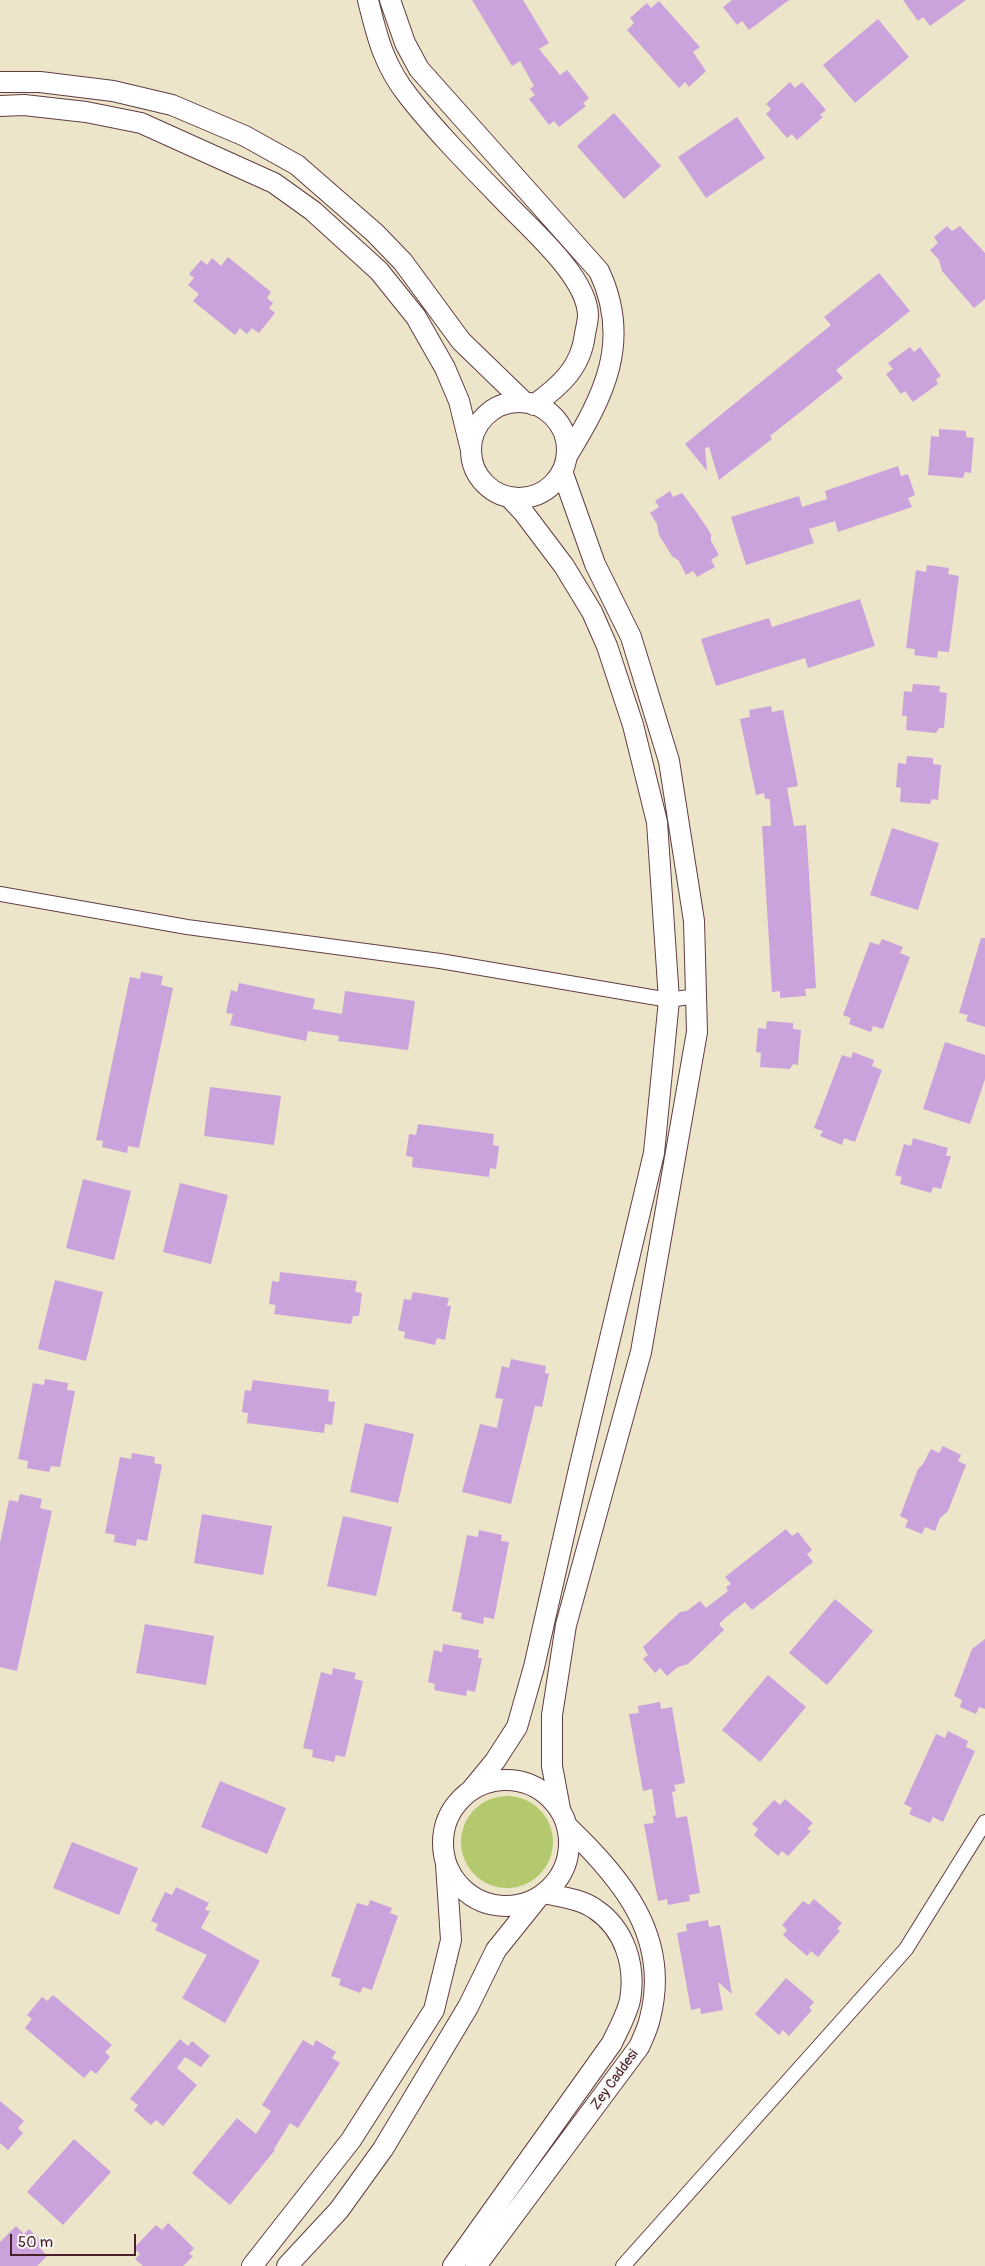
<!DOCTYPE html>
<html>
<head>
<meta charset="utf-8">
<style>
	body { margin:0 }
	#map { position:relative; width:985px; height:2266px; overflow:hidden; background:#ede5c9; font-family:Pangolin,sans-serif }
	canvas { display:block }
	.scale { position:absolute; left:10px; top:2234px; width:126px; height:22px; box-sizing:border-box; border:2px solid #4a1f2b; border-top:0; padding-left:6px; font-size:15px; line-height:18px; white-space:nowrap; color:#4a1f2b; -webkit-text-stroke:4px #f6f6f2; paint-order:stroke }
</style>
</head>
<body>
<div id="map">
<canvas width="985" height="2266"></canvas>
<div class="scale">50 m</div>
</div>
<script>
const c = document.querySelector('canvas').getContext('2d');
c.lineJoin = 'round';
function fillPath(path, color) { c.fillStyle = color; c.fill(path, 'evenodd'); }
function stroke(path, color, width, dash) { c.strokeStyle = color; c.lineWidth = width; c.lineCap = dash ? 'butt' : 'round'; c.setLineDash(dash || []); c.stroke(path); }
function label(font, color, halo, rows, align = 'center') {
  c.font = font + ' Pangolin,sans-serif'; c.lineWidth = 4.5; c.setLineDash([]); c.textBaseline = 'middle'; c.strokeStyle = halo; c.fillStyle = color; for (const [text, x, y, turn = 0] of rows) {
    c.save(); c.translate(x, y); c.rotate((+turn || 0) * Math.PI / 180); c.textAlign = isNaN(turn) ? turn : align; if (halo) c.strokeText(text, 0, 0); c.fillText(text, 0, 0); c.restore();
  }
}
const green = new Path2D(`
	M461 1842a46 46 0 1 1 92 0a46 46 0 1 1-92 0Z`);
const building = new Path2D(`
	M472 0H523L549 43 539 49 560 75 567 70 589 98 583 103 586 106 559 127 554 121 549 125 529 99 535 95 530 89 534 86 520 61 512 66Z
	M732 0H789L749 30 742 21 737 25 723 7Z
	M903 0H966L930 26 923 17 918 21Z
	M659 1 700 47 693 52 706 71 689 87 685 82 679 88 627 30 634 23 630 18 647 3 651 8Z
	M878 19 909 57 855 103 823 65Z
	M790 82 795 88 802 82 826 110 820 115 823 117 797 140 792 134 787 138 766 114 771 109 766 104Z
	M614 113 661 166 624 199 577 146Z
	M737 117 765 158 706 198 678 157Z
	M947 226 952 231 960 226 985 253V299L974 308 942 271 939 260 930 250 938 243 934 237Z
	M228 257 271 292 267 298 273 303 269 308 275 313 259 333 252 328 247 334 240 328 235 335 193 301 199 294 188 285 194 278 189 274 201 260 207 265 212 258 221 266Z
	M879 273 910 311 836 370 843 378 770 436 772 439 719 480 709 447 705 448 707 471 685 444 831 325 824 317Z
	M910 347 914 352 920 347 941 376 936 379 938 384 913 402 905 391 901 394 886 374 893 369 888 363Z
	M939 429 966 431V437L974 438 971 473 965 472 963 478 928 475 931 436 939 437Z
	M898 466 901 476 908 474 915 495 908 498 912 507 838 532 835 521 809 529 814 543 746 565 731 517 799 496 802 507 827 499 825 491Z
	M670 491 673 497 682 493 697 513 711 534V541L719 555 711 560 715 567 697 577 693 571 686 575 679 561 672 556 659 535 657 524 650 513 659 507 655 501Z
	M927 565 949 568 948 574 959 576 949 652 938 651 937 658 914 655 915 649 906 648 916 570 926 572Z
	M860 599 875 646 808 668 805 658 716 686 701 639 769 618 772 627Z
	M913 684 940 686 939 692 947 693 944 728H939L936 733 906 730 907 716H902L904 691 912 692Z
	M771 706 772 712 783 710 798 786 787 788 794 826 806 825 816 988 805 989 806 996 780 998V991L772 992 762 826H771L770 799H765L764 793 756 795 740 719 750 717 749 710Z
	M907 756 933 758V764L941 765 938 800 932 799 930 804 900 802 901 788 896 787 898 763 906 764Z
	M892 828 939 843 918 910 870 895Z
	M981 938H985V1027L966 1021 968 1015 959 1013Z
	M882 939 903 947 900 953 910 957 883 1029 873 1026 871 1032 849 1024 851 1018 843 1015 870 942 879 945Z
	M141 972 163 976 161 985 173 988 139 1148 128 1146 127 1153 102 1147 103 1141 96 1140 130 977 140 979Z
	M239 983 315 999 313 1009 342 1014 345 991 415 1001 408 1050 338 1041 339 1036 308 1031 306 1041 230 1025 233 1014 226 1013 231 990 237 992Z
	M767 1021 793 1023V1029L801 1030 798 1065 793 1064 790 1069 760 1067 761 1053 756 1052 758 1028 766 1029Z
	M945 1042 985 1055V1079L970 1124 923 1109Z
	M853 1052 874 1060 872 1066 882 1070 855 1142 844 1138 842 1145 820 1136 823 1131 814 1128 842 1055 851 1058Z
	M210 1087 281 1096 274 1145 204 1136Z
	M418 1124 494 1134 493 1145 499 1146 496 1169 490 1168 489 1177 412 1167 413 1157 406 1156 409 1134 416 1135Z
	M913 1138 948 1148 946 1156H951L941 1189 933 1187 931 1193 900 1184 902 1177 895 1175 904 1144 911 1146Z
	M83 1179 131 1191 114 1260 66 1248Z
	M180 1183 228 1195 211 1264 163 1252Z
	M280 1272 357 1281 355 1292 362 1293 359 1316H353L351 1324 274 1314 276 1305 269 1304 272 1281 279 1282Z
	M55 1280 103 1292 86 1361 38 1349Z
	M413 1292 449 1298 447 1306H451L445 1340 437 1338 435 1345 404 1338 405 1332 398 1330 404 1299 411 1300Z
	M511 1359 546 1366 545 1374 549 1373 542 1407 535 1406 511 1504 462 1492 480 1424 497 1428 503 1399 495 1398 502 1366 509 1368Z
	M45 1379 68 1383 67 1390 75 1391 60 1467 51 1466 49 1472 27 1468 28 1461 18 1459 33 1383 44 1385Z
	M253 1380 329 1390 328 1401 335 1402 332 1425 325 1424 324 1433 247 1423 248 1413 242 1412 245 1390 251 1391Z
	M365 1423 414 1434 398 1503 350 1492Z
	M943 1446 961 1455 958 1461 966 1465 948 1511 940 1518 935 1531 925 1527 922 1534 905 1527 908 1520 900 1516 918 1469 923 1464 931 1449 939 1453Z
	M132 1453 155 1457 154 1463 162 1465 147 1541 137 1539 136 1546 114 1542 115 1535 105 1533 120 1457 131 1459Z
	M20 1494 42 1499 40 1508 52 1511 17 1671 0 1667V1543L9 1500 18 1502Z
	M202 1514 272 1526 263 1575 194 1563Z
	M343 1516 392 1527 376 1596 327 1586Z
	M786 1529 792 1536 798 1532 812 1550 807 1554 813 1562 752 1610 745 1602 724 1619 719 1624 724 1630 688 1664 678 1667 667 1676 660 1668 655 1673 643 1659 648 1655 643 1647 680 1612 687 1611 700 1601 706 1608 728 1591 726 1587 731 1584 725 1577Z
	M479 1530 502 1535 501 1541 509 1542 494 1619 484 1617 483 1624 461 1619 462 1613 452 1611 467 1535 478 1537Z
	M835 1599 873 1631 827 1685 789 1653Z
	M145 1624 214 1636 206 1685 136 1673Z
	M985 1639V1709L979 1707 976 1714 960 1707 962 1700 954 1696 972 1649Z
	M443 1644 479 1650 478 1658H482L475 1692 467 1690 466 1696 434 1690 435 1684 428 1682 434 1650 442 1652Z
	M333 1668 356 1673 354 1679 363 1681 345 1757 336 1755 334 1762 312 1757 313 1750 303 1748 321 1672 332 1675Z
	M768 1675 806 1707 760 1762 722 1730Z
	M660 1702 661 1709 672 1707 685 1783 674 1785 676 1791 672 1792 676 1818 687 1816 700 1893 689 1895 690 1901 668 1905 667 1899 658 1901 644 1824 654 1823 653 1816 656 1815 652 1789 643 1791 629 1714 639 1713 638 1706Z
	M948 1731 968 1741 966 1747 975 1751 943 1822 933 1817 930 1823 909 1814 912 1808 904 1804 936 1734 945 1738Z
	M220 1781 286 1808 267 1854 201 1827Z
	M785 1799 813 1823 807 1829 811 1831 788 1856 782 1851 778 1856 754 1835 758 1829 752 1824 774 1800 780 1805Z
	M72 1842 138 1868 119 1915 53 1888Z
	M176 1887 209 1903 205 1910 210 1911 201 1928 260 1961 225 2023 182 1998 207 1955 155 1930 158 1924 151 1921 165 1892 172 1895Z
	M814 1899 842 1923 837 1929 840 1931 818 1957 811 1951 807 1956 783 1935 787 1930 782 1925 803 1901 809 1905Z
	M370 1900 392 1908 390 1913 398 1916 372 1990 363 1987 360 1993 339 1985 341 1979 331 1976 357 1903 368 1906Z
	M708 1920 709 1927 720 1925 732 1994 718 1982 723 2010 701 2014 700 2008 691 2010 677 1933 687 1931 686 1924Z
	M786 1978 814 2002 809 2008 812 2010 789 2036 783 2030 779 2035 755 2014Z
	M53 1995 112 2045 105 2052 110 2057 96 2074 91 2070 84 2078 25 2028 32 2019 27 2015 42 1997 47 2001Z
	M180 2039 188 2046 192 2041 210 2056 201 2067 185 2057 177 2068 197 2085 163 2126 156 2120 151 2125 134 2110 138 2105 130 2099Z
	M303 2040 313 2046 316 2040 336 2052 332 2058 340 2063 298 2128 290 2123 274 2149 275 2150 230 2205 192 2173 237 2118 256 2134 271 2111 262 2105Z
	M0 2101 24 2121 18 2128 23 2133 8 2150 0 2143Z
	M74 2139 111 2172 63 2225 27 2192Z
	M168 2223 194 2248 189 2254 193 2256 183 2266H143L135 2259 140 2254 134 2248 156 2225 162 2230Z
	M16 2226 24 2234 29 2229 45 2245 41 2249 47 2256 37 2266H0V2242Z`);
const street = new Path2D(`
	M0 894 187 927 440 961 669 1000 696 996
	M623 2266 906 1949 985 1822`);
const secondary = new Path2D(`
	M368 0C377 37 384 66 409 97 439 135 475 171 509 206 534 232 587 278 588 315 588 321 586 328 585 334 581 368 560 386 534 405
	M390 0 405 43 419 69 599 271C632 341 604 396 567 456
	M0 82H40L113 91 172 105 245 136 297 165 375 233 403 262 461 341 524 402
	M0 106 24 105 86 112 141 123 274 183 313 211 379 271 416 317 445 368 459 401 471 450
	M471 450a48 48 0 1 1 96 0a48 48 0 1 1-96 0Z
	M443 1843a63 63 0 1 1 126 0a63 63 0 1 1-126 0Z
	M472 1789 495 1761 517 1727 534 1667 579 1469 654 1153 669 1000 657 822 633 725 607 646 592 612 564 566 524 513 509 497
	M560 1809 552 1766V1715L566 1625 641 1352 697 1032 694 921 669 761 631 637 595 564 562 471
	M252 2266 351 2140 434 2010 451 1940 446 1864
	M287 2266 339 2210 383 2149 468 2007 496 1950 537 1899
	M453 2266 612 2043C618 2030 627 2014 630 2000 636 1966 625 1929 595 1909 581 1899 561 1897 544 1893
	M476 2266 639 2047C643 2038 648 2028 650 2018 671 1937 622 1879 568 1827`);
const streetNames = [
	["Zey Caddesi",615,2080,-54]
];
fillPath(green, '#b4c96e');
fillPath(building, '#caa2dc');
stroke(street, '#623d43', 16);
stroke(secondary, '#623d43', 22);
stroke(street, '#fff', 14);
stroke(secondary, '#fff', 20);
label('14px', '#4a1f2b', '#f6f6f2', streetNames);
</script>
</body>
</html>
